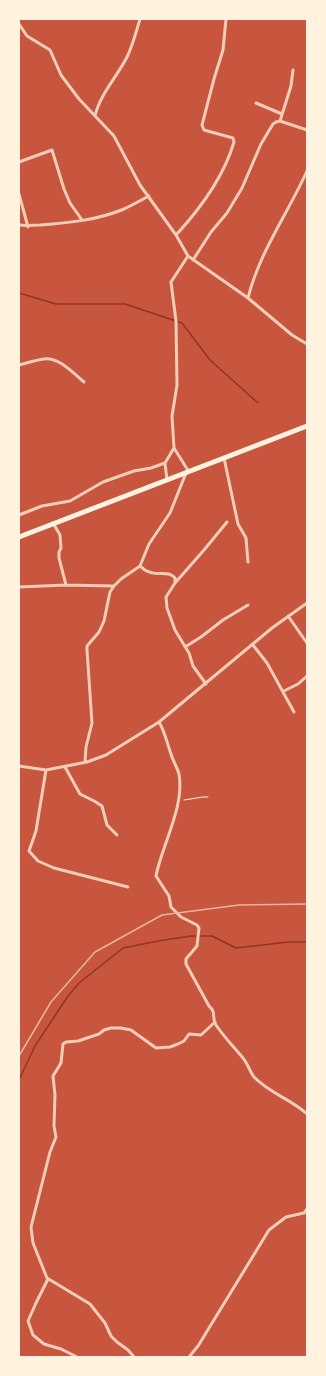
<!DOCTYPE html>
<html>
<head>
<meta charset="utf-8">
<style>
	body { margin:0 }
	#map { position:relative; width:326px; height:1376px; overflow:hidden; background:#c8553d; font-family:"Alegreya Sans",sans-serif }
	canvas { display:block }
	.frame { position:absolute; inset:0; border:20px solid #fff3e0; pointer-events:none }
</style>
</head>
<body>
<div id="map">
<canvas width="326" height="1376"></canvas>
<div class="frame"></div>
</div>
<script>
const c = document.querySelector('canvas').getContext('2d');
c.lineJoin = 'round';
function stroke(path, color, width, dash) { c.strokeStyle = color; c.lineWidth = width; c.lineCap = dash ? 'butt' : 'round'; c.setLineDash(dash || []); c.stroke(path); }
const stream = new Path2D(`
	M19 293 56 304H125L182 323 210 360 258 403
	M19 1080 35 1046 68 996 79 983 123 948 158 941 191 936H212L236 948 289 942H307`);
const path = new Path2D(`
	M184 800 203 797H208`);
const minor = new Path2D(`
	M19 24 27 36 50 50 61 75 79 99 114 136 140 185 176 235 188 256 248 298 292 335 307 344
	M256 103 282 114
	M95 116C100 94 117 77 127 57 133 45 136 32 140 19
	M280 121 291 86 293 70
	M19 162 52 150 64 189 70 203 82 220
	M19 194 28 227
	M19 225C27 226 32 225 40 225 68 223 98 220 124 209 133 205 141 200 149 196
	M176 235C200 209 224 176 234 142L233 138 204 130 202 125 214 79 223 50 226 19
	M188 256 171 282 176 321 177 385 172 416 174 448 189 472
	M193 260 211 232 227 213 242 188 261 144 273 124 276 122 280 121 307 130
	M248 298C259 253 288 213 307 171
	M19 365C27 363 36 360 44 359 59 357 73 373 84 382
	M224 458 238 524 246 538 248 562
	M167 480 165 463 174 448
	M19 515 42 506 70 501 103 482 134 471 151 468 165 463
	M53 523 60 535 61 548 59 552V558L66 585
	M140 566C154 580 167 568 175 578V583L166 597 167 608 175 630 189 653 193 666 206 684
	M175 583 204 550 227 522
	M19 587 66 585 114 586
	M288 616 307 643
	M253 645 267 663 294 712
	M185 647 201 637 223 620 248 605
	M284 691 298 684 307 676
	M159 722C165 732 167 743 171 754 173 761 177 767 179 774 185 806 162 845 156 876L169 896 171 907 181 917 197 925 199 928 197 946 186 959V964L209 1006C217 1013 211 1017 216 1025 224 1037 234 1047 243 1058 248 1064 250 1072 254 1077 269 1093 291 1099 307 1114
	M85 762 86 747 92 723 87 650V646L99 632 104 621 110 592 114 586 121 579 140 566 149 544 170 513 186 473
	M19 766 46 770 87 762 106 755 159 722 272 628 307 603
	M65 767 80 794 94 801 102 806 107 825 117 835
	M46 770 36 831 29 851 38 861 54 868 128 887
	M48 1279 36 1303 28 1321 33 1335 44 1344 61 1349 77 1357
	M134 1357 128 1350 117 1342 111 1336 105 1323 90 1304 47 1278 33 1243 31 1227 50 1152 56 1137 54 1126 55 1095 53 1076 61 1063 63 1044 66 1042 78 1041 99 1034 104 1030 111 1028H121L131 1030 156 1048 170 1047 178 1044 184 1041 189 1034 201 1035 215 1022
	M189 1357 198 1346 269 1230 286 1217 304 1213 307 1209`);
const primary = new Path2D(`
	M19 537 307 426`);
const rail = new Path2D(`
	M19 1056 51 1002 95 952 162 915 239 905 307 904`);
stroke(stream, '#8f3625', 1.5);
stroke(path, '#fff3e0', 1);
stroke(minor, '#f1ccb7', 3);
stroke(primary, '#fff3e0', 5);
stroke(rail, '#e9b49f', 1.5);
</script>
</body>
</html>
